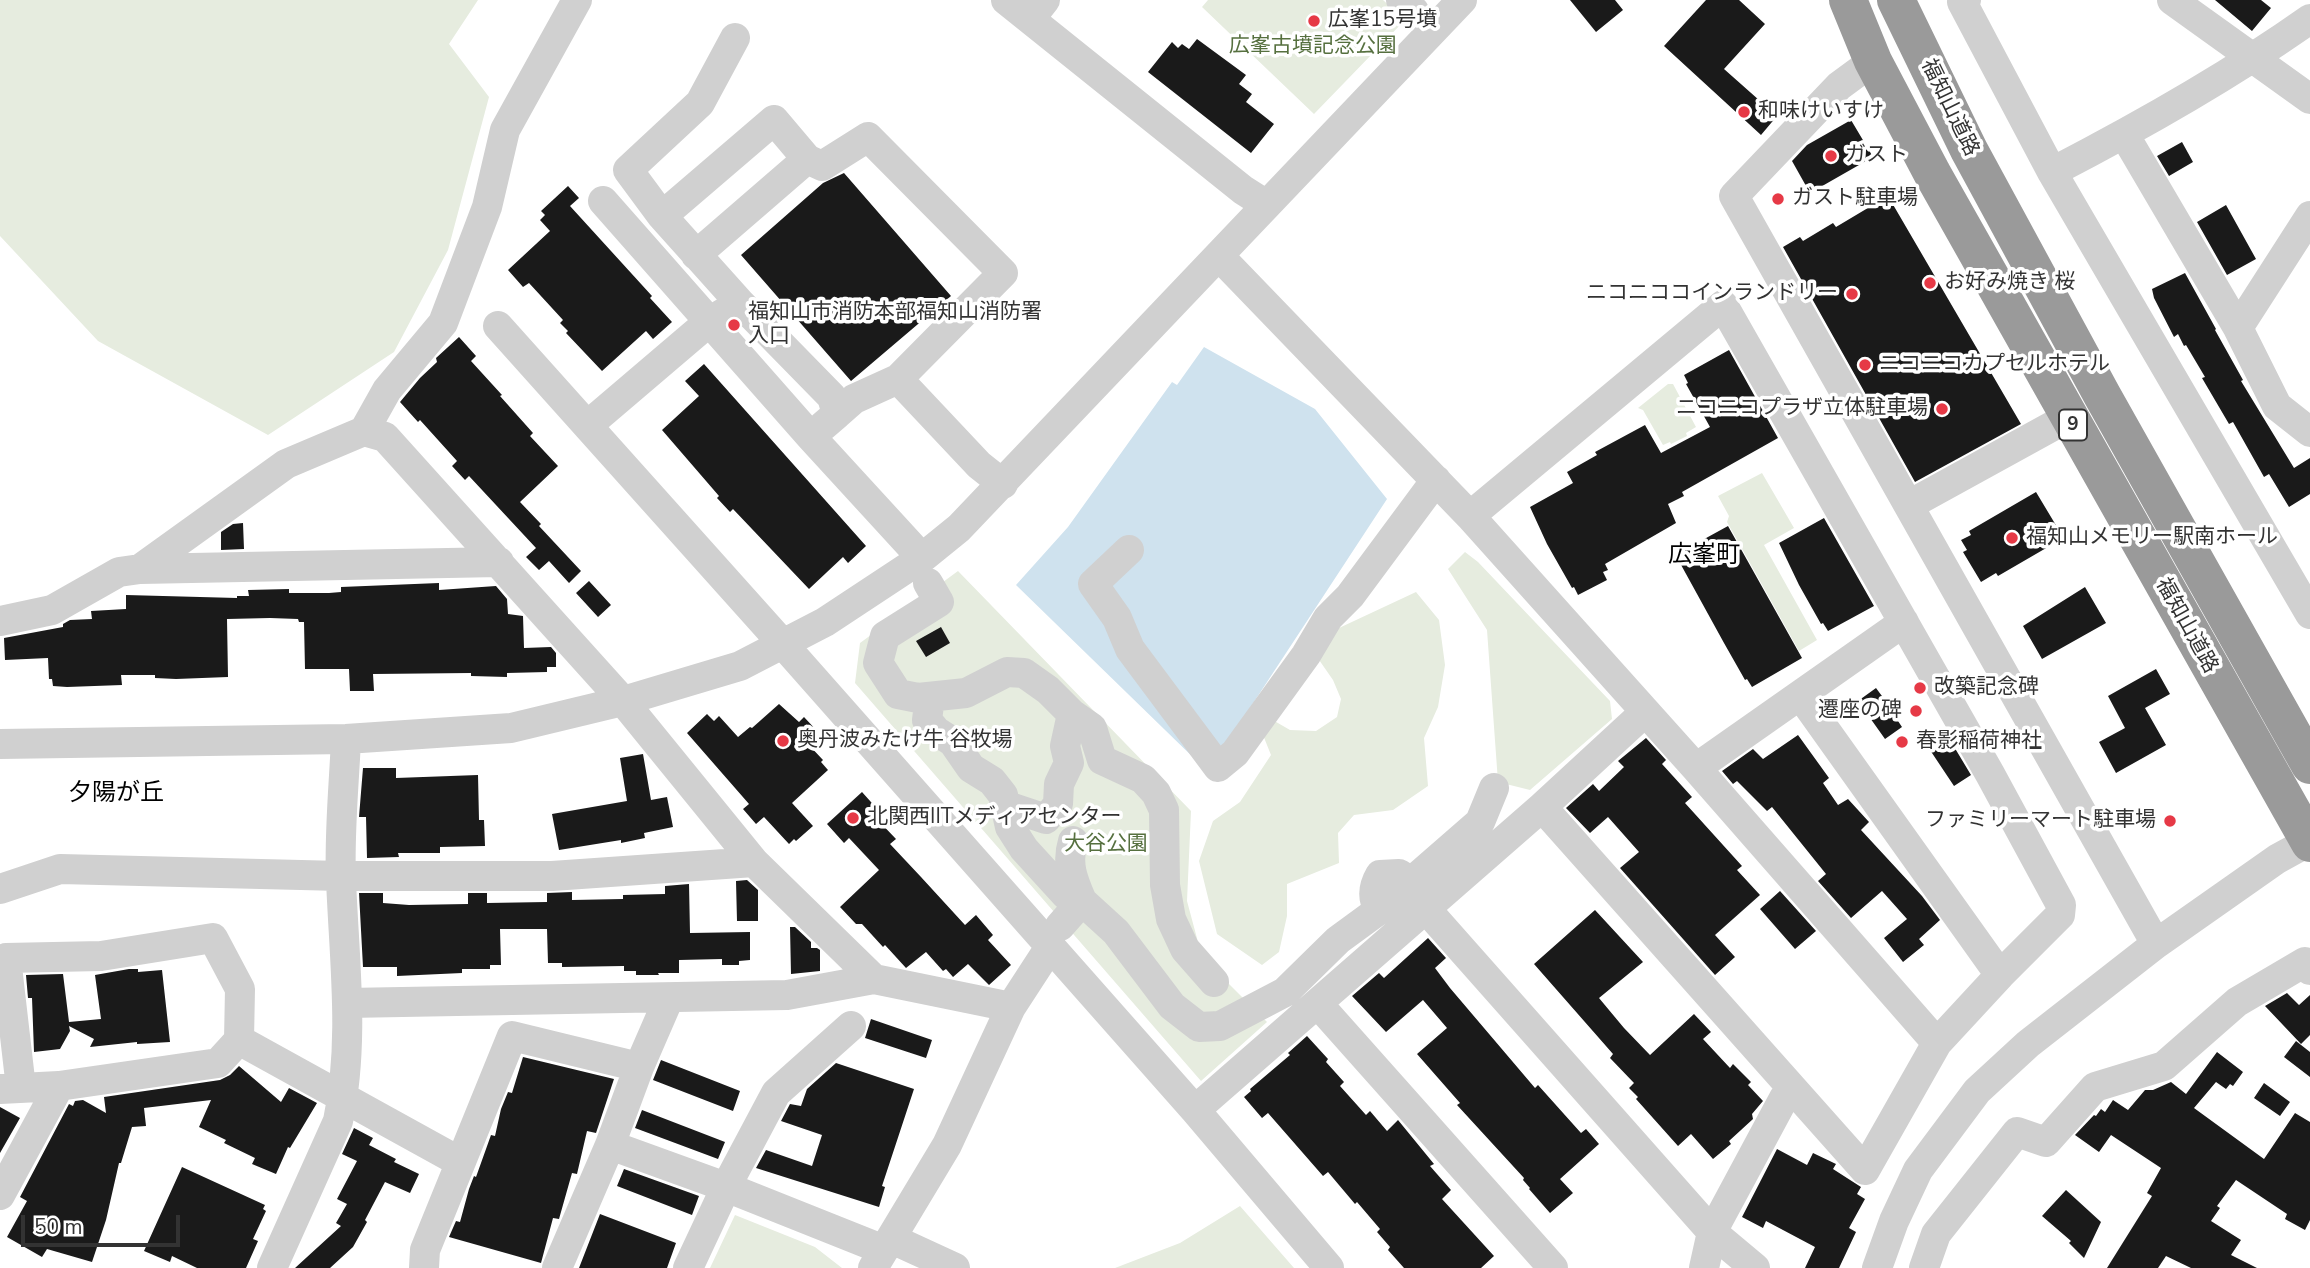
<!DOCTYPE html>
<html>
<head>
<meta charset="utf-8">
<style>
	body { margin:0 }
	#map { position:relative; width:2310px; height:1268px; overflow:hidden; background:#fff; font-family:"Nunito Sans",sans-serif }
	canvas { display:block }
	.scale { position:absolute; left:21px; top:1215px; width:159px; height:32px; box-sizing:border-box; border:4px solid #333; border-top:0; padding-left:9px; font-size:21px; line-height:24px; white-space:nowrap; color:#333; -webkit-text-stroke:5px #fff; paint-order:stroke }
</style>
</head>
<body>
<div id="map">
<canvas width="2310" height="1268"></canvas>
<div class="scale">50 m</div>
</div>
<script>
const c = document.querySelector('canvas').getContext('2d');
c.lineJoin = 'round';
function fillPath(path, color) { c.fillStyle = color; c.fill(path, 'evenodd'); }
function stroke(path, color, width, dash) { c.strokeStyle = color; c.lineWidth = width; c.lineCap = dash ? 'butt' : 'round'; c.setLineDash(dash || []); c.stroke(path); }
function label(font, color, halo, rows, align = 'center') {
  c.font = font + ' "Nunito Sans","Noto Sans JP",sans-serif'; c.lineWidth = 7; c.setLineDash([]); c.textBaseline = 'middle'; c.strokeStyle = halo; c.fillStyle = color; for (const [text, x, y, turn = 0] of rows) {
    c.save(); c.translate(x, y); c.rotate((+turn || 0) * Math.PI / 180); c.textAlign = isNaN(turn) ? turn : align; if (halo) c.strokeText(text, 0, 0); c.fillText(text, 0, 0); c.restore();
  }
}
const green = new Path2D(`
	M0 0H478L449 44 489 97 448 250 394 352 268 435 98 341 0 236Z
	M1208 0H1383L1405 20 1314 114 1202 7Z
	M1668 384H1673L1696 427 1686 433 1687 436 1671 444 1670 442 1663 445 1643 410 1638 408Z
	M1762 473 1794 528 1764 545 1817 640 1799 651 1727 522 1729 516 1718 496Z
	M1465 552 1478 562 1610 701 1612 719 1530 790 1498 782 1487 630 1448 569Z
	M958 571 1191 811 1187 901 1202 957 1267 1022 1201 1081 855 683 860 643Z
	M1416 592 1439 620 1445 665 1438 707 1424 738 1428 786 1393 810 1354 815 1338 833 1339 863 1287 884V916L1279 952 1262 965 1217 934 1199 861 1213 821 1240 802 1271 755 1263 735 1271 719 1290 730 1316 731 1337 717 1341 699 1333 680 1317 657 1339 628Z
	M1240 1206 1294 1268H1115L1180 1243Z
	M735 1215 815 1247 842 1268H710Z`);
const water = new Path2D(`
	M1204 347 1315 409 1387 499 1227 743 1201 765 1016 585 1068 527 1172 382 1177 385Z`);
const building = new Path2D(`
	M1570 0H1615L1623 10 1596 32Z
	M1706 0H1739L1765 24 1724 69 1777 116 1761 135 1664 46Z
	M2215 0H2261L2271 8 2252 31Z
	M1197 39 1246 75 1239 84 1252 94 1246 102 1274 124 1251 153 1148 72 1172 42 1178 48 1182 44 1189 49Z
	M1851 120 1873 157 1810 193 1792 161 1807 145Z
	M2182 142 2193 162 2169 176 2157 156Z
	M844 173 951 296 851 381 741 255 823 183Z
	M568 186 579 198 570 206 652 296 650 298 672 322 653 339 646 331 602 371 566 333 568 331 560 323 563 320 529 283 523 287 508 270 550 231 540 220 545 215 541 211Z
	M1888 196 2021 424 1915 482 1783 247 1800 237 1803 241 1833 223 1836 227Z
	M2226 205 2256 259 2227 275 2197 222Z
	M2185 273 2216 329 2215 330 2243 380 2241 381 2294 468 2310 458V494L2289 507 2269 474 2264 477 2233 422 2229 424 2202 378 2205 377 2186 345 2184 346 2178 334 2174 337 2154 298 2152 289Z
	M459 337 476 356 471 361 502 395 500 396 533 433 530 436 558 466 520 502 541 524 539 526 581 571 569 583 549 561 539 570 526 557 536 548 469 476 465 480 452 466 457 461 420 420 418 422 400 402 420 378 437 362 436 358Z
	M1729 350 1778 438 1682 492 1684 496 1668 504 1676 523 1605 564 1608 570 1603 572 1607 580 1578 595 1574 587 1572 588 1547 544 1530 507 1573 483 1567 472 1597 455 1595 452 1645 425 1661 453 1710 427 1686 384 1688 383 1684 375Z
	M704 364 866 546 848 563 843 557 809 589 733 509 730 512 717 498 719 496 662 430 699 396 685 381Z
	M2036 492 2060 532 2056 534 2060 540 1998 576 1996 573 1981 582 1963 552 1967 550 1961 540 1971 535 1969 531Z
	M1824 518 1874 606 1828 631 1823 623 1821 624 1799 585 1779 543Z
	M243 523 244 549 221 550V532L233 524Z
	M1728 526 1802 658 1752 687 1747 679 1745 680 1724 643 1680 563 1682 562 1677 554Z
	M589 581 611 605 598 617 576 593Z
	M439 583V590L496 586 507 599 508 614 523 616 524 648 551 647 556 653V667H547V672L507 673V677L471 676V673L373 674 374 691H350L349 669H305L304 622H299L298 619 270 618 227 619 228 677 176 679 155 678V675H121L122 685 67 687 53 686 52 679H49L48 658 5 660 4 638 63 627V624L70 620 92 619 91 611 126 609V595L237 598V596H249L248 590 289 589V593H329L341 592V587Z
	M2085 587 2106 623 2042 659 2023 626Z
	M941 627 950 643 926 657 916 641Z
	M2156 669 2170 694 2145 708 2166 745 2116 773 2099 742 2125 728 2108 696Z
	M1876 688 1899 719 1898 721 1902 727 1885 739 1858 701Z
	M779 704 799 722 804 717 818 732 807 743 823 760 821 762 828 770 792 803 813 826 796 841 794 839 789 844 764 817 756 824 743 809 749 804 687 733 707 714 714 721 719 716 738 737 750 727 752 728Z
	M1798 735 1829 778 1823 783 1838 805 1848 799 1869 822 1861 830 1922 896 1940 920 1919 939 1924 945 1903 962 1884 938 1907 919 1882 891 1851 918 1818 881 1826 874 1772 807 1767 811 1737 781 1733 784 1722 771 1753 749 1763 759Z
	M1947 735 1971 775 1954 786 1928 747Z
	M1646 738 1666 760 1662 764 1692 797 1685 803 1742 866 1737 870 1760 895 1715 935 1735 957 1715 975 1620 868 1639 852 1608 817 1590 833 1566 808 1593 784 1599 791 1624 767 1618 761Z
	M643 754 651 800 667 797 673 827 644 833 645 838 621 843V840L559 850 552 814 627 801 620 758Z
	M363 768H396V778L478 775 479 820H484L485 846 440 847V853H398L399 857 367 858 366 817H359Z
	M862 792 879 811 874 816 896 839 890 844 921 877 965 925 976 915 993 935 988 940 1011 965 989 985 968 964 953 977 946 969 943 971 926 952 906 968 885 945 883 947 862 924H856L840 907 879 870 849 838 844 843 827 824Z
	M747 880 758 890V921H737L736 881Z
	M689 884 690 933 750 932V960L739 961V965H722V959L679 960V973H658L659 975H636V971H624V966L562 967V963H548L547 929H500L501 965H490V969H462V973L397 976V967H363L359 893H383V903L409 905 468 904V893H487V903L547 902V893L572 892V900L623 899V895L665 894V886Z
	M1780 891 1816 931 1795 949 1760 909Z
	M1595 910 1643 962 1599 998 1624 1028 1650 1055 1694 1014 1711 1032 1703 1039 1730 1068 1733 1064 1751 1082 1748 1085 1763 1101 1752 1114 1753 1119 1729 1141 1731 1144 1713 1159 1691 1134 1678 1146 1636 1099 1638 1097 1629 1088 1634 1083 1610 1058 1613 1054 1534 964Z
	M790 927H795L811 942V948H817L820 950V971L791 974Z
	M1428 938 1446 958 1435 968 1450 988 1535 1088 1538 1085 1581 1133 1586 1129 1599 1144 1560 1179 1573 1193 1550 1213 1529 1189 1530 1188 1523 1180 1524 1178 1457 1105 1460 1103 1417 1054 1447 1028 1423 1000 1386 1032 1352 996 1379 973 1384 978Z
	M129 969H138V972L162 970 170 1042 137 1044V1042L90 1047 94 1039 69 1026 70 1031 60 1049 34 1052 32 998H28L26 975 63 974 69 1022 101 1019 95 975Z
	M2287 993 2299 1005 2310 995V1035L2301 1044 2265 1006Z
	M871 1019 932 1040 926 1058 865 1038Z
	M1307 1036 1328 1059 1326 1062 1344 1082 1340 1086 1366 1115 1370 1111 1387 1131 1398 1120 1434 1164 1430 1166 1451 1190 1442 1199 1494 1256 1481 1268H1404L1388 1250 1390 1247 1377 1232 1380 1229 1357 1202 1355 1204 1328 1172 1323 1176 1268 1113 1262 1118 1244 1097 1251 1091 1250 1089 1290 1055 1288 1053Z
	M2296 1041 2310 1052V1077L2284 1057Z
	M2217 1052 2243 1072 2233 1086 2230 1084 2226 1089 2216 1082 2194 1108 2264 1159 2295 1113 2310 1122V1220L2305 1230 2285 1219 2287 1214 2236 1180 2217 1206 2220 1208 2211 1221 2241 1240 2231 1255 2257 1268H2191L2166 1256 2158 1268H2107L2152 1196 2147 1193 2161 1168 2111 1135 2099 1152 2075 1135 2094 1115 2096 1116 2101 1109 2105 1112 2113 1100 2128 1110 2145 1090H2153L2171 1082 2186 1094Z
	M523 1057 614 1079 596 1133 587 1131 577 1174 572 1173 559 1219 553 1218 541 1263 449 1237 456 1221 460 1222 469 1189 474 1176 476 1177 491 1135 495 1136 501 1109 508 1092 512 1093Z
	M661 1060 740 1091 733 1111 653 1080Z
	M836 1063 914 1089 882 1186 885 1187 879 1207 756 1168 766 1150 812 1166 822 1135 781 1121 790 1104 801 1106 807 1089Z
	M239 1066 281 1102 289 1088 317 1103 290 1148 288 1147 276 1174 252 1164 255 1158 224 1143 226 1140 199 1127 211 1100 144 1108 146 1126 132 1127 121 1163H119L106 1220 92 1262 47 1249 42 1257 7 1237 27 1201 20 1197 69 1104 73 1106 75 1101 83 1100 106 1113 104 1097 220 1080 230 1075Z
	M2264 1083 2290 1102 2280 1116 2254 1098Z
	M0 1107 20 1118 0 1153Z
	M642 1110 725 1142 718 1159 635 1128Z
	M354 1128 373 1138 369 1145 396 1159 394 1162 419 1174 410 1193 385 1182 365 1220 367 1222 353 1247 330 1268H295L341 1226 336 1223 347 1204 337 1199 357 1161 342 1154Z
	M1777 1149 1807 1165 1813 1153 1836 1164 1833 1169 1861 1187 1857 1194 1865 1199 1849 1228 1856 1232 1839 1268H1805L1815 1247 1766 1221 1763 1228 1742 1217Z
	M182 1167 265 1205 263 1209 266 1211 253 1239 258 1241 246 1268H197L172 1256 170 1262 144 1251Z
	M624 1169 699 1196 692 1215 617 1186Z
	M2066 1190 2101 1222 2084 1258 2069 1243 2071 1241 2042 1216Z
	M600 1214 676 1243 667 1268H579Z`);
const minor = new Path2D(`
	M1006 0 1243 190 1265 204
	M1401 0 1414 11
	M1966 0 1962 2 2052 172 2310 614
	M2172 0 2310 99
	M1030 19 1045 0
	M1873 61 1839 86 1734 196 2156 944
	M2124 134 2238 328 2277 406 2310 432
	M807 159 822 166 868 137 1003 273 898 379 854 399 837 414
	M2052 172C2141 126 2228 77 2310 19
	M603 201 811 437 922 558
	M662 216 628 170 700 103 735 38
	M1219 256 1470 516 1696 768 1937 1043
	M740 303 832 397 837 414 823 426
	M498 326 782 643 1195 1110 1329 1268
	M2238 328 2310 216
	M898 379 979 465 1003 484
	M588 425 710 321 740 303 662 216 774 120 807 159 696 255
	M364 431 385 437 623 701 754 862 874 979
	M1909 505 2069 417
	M1470 516 1723 305 1990 774 2061 905 2060 915 2000 975 1937 1043 1865 1170 1542 807
	M1129 550 1093 584 1117 618 1130 649 1218 767 1235 753 1306 655 1328 618 1350 596 1436 480
	M140 569 286 464 364 431 387 390 443 323 487 207 505 130 577 0
	M928 583 939 602 885 636 878 663 898 694 918 698 966 693 1007 672 1024 673 1048 690 1072 714 1092 728 1102 760 1143 779 1156 793 1164 810 1165 885 1171 919 1185 949 1214 982
	M0 621 52 610 119 572 140 569 499 562
	M1801 696 2000 975
	M930 697 927 720 936 731 953 742 971 768 992 781 1003 795 1010 827 1024 849 1066 895 1082 901 1116 932 1172 1006 1199 1027 1220 1026 1285 992 1338 940 1379 910 1480 822 1494 788
	M0 744 346 739 511 728 623 701 740 666 825 622 922 558 959 528 1462 0
	M1696 768 1904 622
	M1007 806 1046 819 1058 804 1059 784 1069 763 1065 746 1072 714
	M0 889 60 869 341 876H552L754 862
	M1426 909 1712 1232 1755 1268
	M1379 910C1372 898 1373 887 1380 875L1399 874 1410 881
	M1060 926 1082 901C1073 880 1066 864 1073 841
	M347 1003 787 995 874 979 1011 1007
	M1318 1004 1553 1268
	M239 1040 460 1162
	M0 1089 59 1086 218 1063 239 1040 240 989 213 938 101 956 6 958 21 1088
	M1195 1110 1542 807 1645 712
	M610 1145 726 1187 884 1250
	M0 1195 59 1086
	M892 1239 955 1268
	M272 1268 338 1121C355 1042 344 959 341 879 339 833 344 786 346 739
	M424 1268 425 1250 512 1036 639 1067
	M557 1268 610 1145 639 1067 669 998
	M688 1268 726 1187 776 1093 851 1026
	M873 1268 947 1145 1011 1007 1050 947
	M1704 1268 1712 1232 1784 1098 1792 1089
	M1877 1268 1894 1221 1918 1170 1977 1091 2028 1044 2156 944 2277 859 2310 841
	M1924 1268 1936 1234 2017 1132 2046 1142 2095 1087 2164 1066 2237 1002 2305 962 2310 970`);
const highway = new Path2D(`
	M1848 0 1873 61 1932 173 2310 843
	M1896 0 1969 150 2102 395 2310 765`);
const markers = [
	[1314,21,7,"#e63946"],
	[1744,112,7,"#e63946"],
	[1831,156,7,"#e63946"],
	[1778,199,7,"#e63946"],
	[1930,283,7,"#e63946"],
	[1852,294,7,"#e63946"],
	[734,325,7,"#e63946"],
	[1865,365,7,"#e63946"],
	[1942,409,7,"#e63946"],
	[2012,538,7,"#e63946"],
	[1920,688,7,"#e63946"],
	[1916,711,7,"#e63946"],
	[783,741,7,"#e63946"],
	[1902,742,7,"#e63946"],
	[853,818,7,"#e63946"],
	[2170,821,7,"#e63946"]
];
const shields = [
	[2073,425,28]
];
const shieldNames = [
	["9",2073,425]
];
const poiNames = [
	["広峯15号墳",1328,21],
	["和味けいすけ",1758,112],
	["ガスト",1845,156],
	["ガスト駐車場",1792,199],
	["お好み焼き 桜",1944,283],
	["ニコニココインランドリー",1838,294,"right"],
	["福知山市消防本部福知山消防署",748,313],
	["入口",748,337],
	["ニコニコカプセルホテル",1879,365],
	["ニコニコプラザ立体駐車場",1928,409,"right"],
	["福知山メモリー駅南ホール",2026,538],
	["改築記念碑",1934,688],
	["遷座の碑",1902,711,"right"],
	["奥丹波みたけ牛 谷牧場",797,741],
	["春影稲荷神社",1916,742],
	["北関西IITメディアセンター",867,818],
	["ファミリーマート駐車場",2156,821,"right"]
];
const parkNames = [
	["広峯古墳記念公園",1313,47],
	["大谷公園",1106,845]
];
const streetNames = [
	["福知山道路",1949,108,64],
	["福知山道路",2186,626,61]
];
const quarterNames = [
	["広峯町",1704,556],
	["夕陽が丘",116,794]
];
fillPath(green, '#e6ecdf');
fillPath(water, '#cfe2ee');
fillPath(building, '#1a1a1a');
stroke(minor, '#d0d0d0', 30);
stroke(highway, '#9a9a9a', 38);
for (const [x, y, r, color] of markers) { const dot = new Path2D(); dot.arc(x, y, r, 0, 2 * Math.PI); c.fillStyle = color; c.fill(dot); stroke(dot, '#fff', 2.5); }
for (const [x, y, w] of shields) { const box = new Path2D(); box.roundRect(x - w / 2, y - 15.5, w, 31, 5); c.fillStyle = '#fff'; c.fill(box); stroke(box, '#333', 2); }
label('bold 19px', '#333', null, shieldNames);
label('21px', '#333', '#fff', poiNames, 'left');
label('21px', '#56703f', '#fff', parkNames);
label('21px', '#333', '#fff', streetNames);
label('24px', '#000', '#fff', quarterNames);
</script>
</body>
</html>
